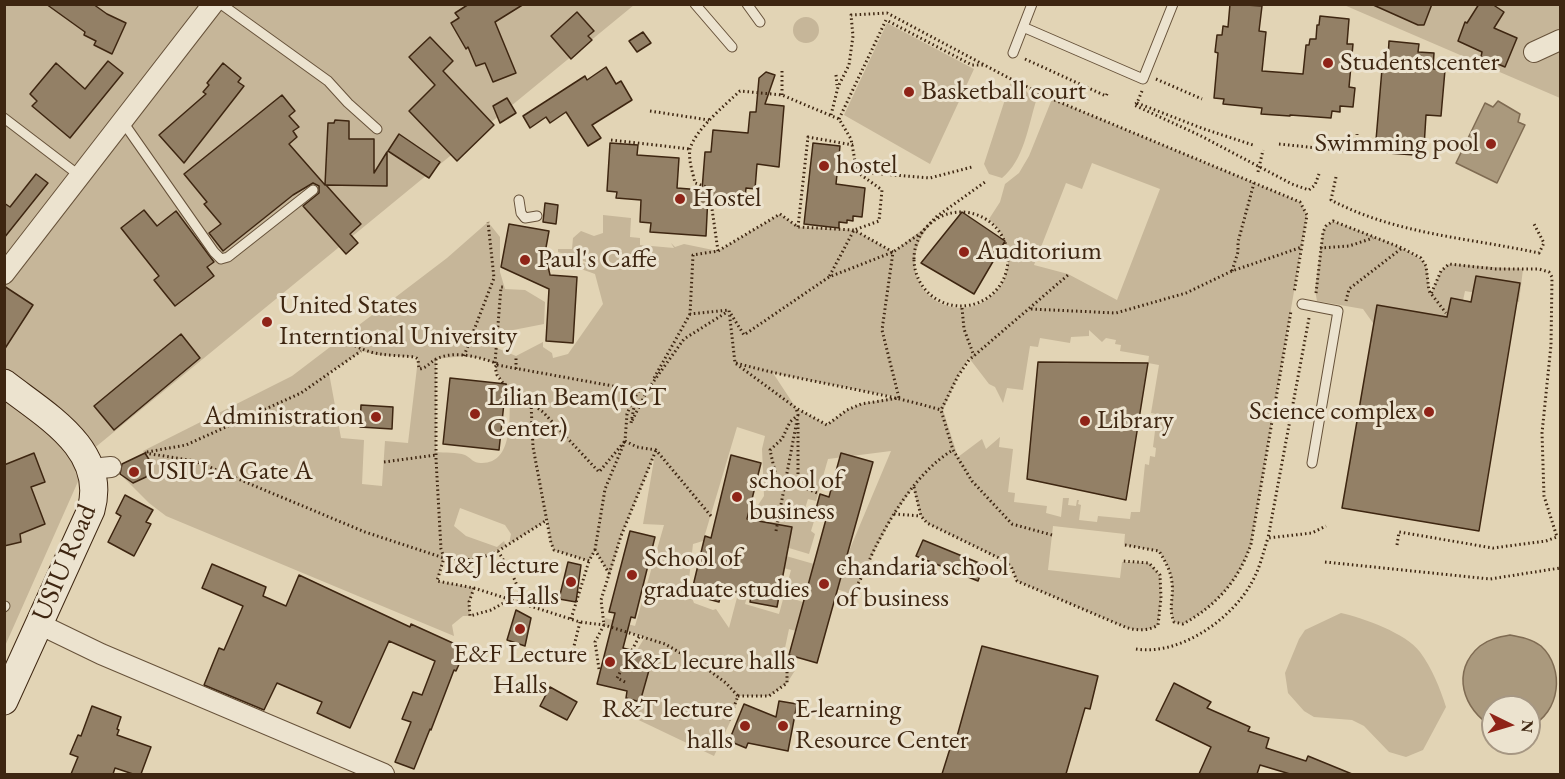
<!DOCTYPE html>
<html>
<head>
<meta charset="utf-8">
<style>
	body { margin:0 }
	#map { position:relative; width:1565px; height:779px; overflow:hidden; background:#e2d4b5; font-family:"EB Garamond",serif }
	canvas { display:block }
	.frame { position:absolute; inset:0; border:6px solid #3e2611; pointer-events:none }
	.north { position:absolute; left:1481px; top:695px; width:60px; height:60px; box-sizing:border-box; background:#ece3cf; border:2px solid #a69783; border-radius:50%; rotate:95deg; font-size:16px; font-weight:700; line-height:24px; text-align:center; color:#3e2611 }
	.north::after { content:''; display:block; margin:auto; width:21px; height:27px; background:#8f2418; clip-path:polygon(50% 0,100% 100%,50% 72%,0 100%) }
</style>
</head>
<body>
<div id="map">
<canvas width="1565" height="779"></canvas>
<div class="frame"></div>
<div class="north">N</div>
</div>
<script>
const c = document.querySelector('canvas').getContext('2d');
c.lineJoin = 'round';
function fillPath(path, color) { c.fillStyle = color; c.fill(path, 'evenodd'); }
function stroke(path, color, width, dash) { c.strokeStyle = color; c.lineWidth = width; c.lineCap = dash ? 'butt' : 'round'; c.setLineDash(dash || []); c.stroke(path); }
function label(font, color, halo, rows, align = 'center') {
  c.font = font + ' "EB Garamond",serif'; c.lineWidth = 6; c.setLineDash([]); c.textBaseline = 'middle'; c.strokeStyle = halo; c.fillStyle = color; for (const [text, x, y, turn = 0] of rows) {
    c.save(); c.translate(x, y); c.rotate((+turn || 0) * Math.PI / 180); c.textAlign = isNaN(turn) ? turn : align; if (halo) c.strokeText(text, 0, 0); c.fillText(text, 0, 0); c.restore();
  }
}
const green = new Path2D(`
	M5 5H634L92 450 5 646Z
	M1344 5H1560V98Z
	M793 30a13 13 0 1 1 26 0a13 13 0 1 1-26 0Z
	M887 23 974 69 930 164 844 115Z
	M1011 81 1026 91 1036 101C1028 127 1024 160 1002 178L989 174 984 164Z
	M1052 99 1300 202 1307 215 1251 544C1239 580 1216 606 1183 624L1174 622C1168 608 1174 597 1172 583 1172 571 1165 561 1159 551L1124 545 1125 534 1053 526 1048 570 1120 578 1122 562 1149 563 1160 575 1161 598 1158 625C1149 631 1136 631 1125 627L1017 581 1011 566 1001 559 927 523 921 516 913 488 894 514 870 559 856 590 842 605 846 592 836 589 844 563 891 451 828 459 816 501 808 499 803 515 815 518 811 531 815 534 809 554 779 545 737 537 764 496 762 449 765 436 737 427 703 541 693 544 688 588 694 603 713 610 716 609 729 628 739 590 760 550 745 604 779 614 791 570 783 568 786 556 814 564 808 589 800 588 797 600 803 602 796 631 789 629 785 648 787 649 783 665 796 669 787 683 769 696H739L731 720 714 756 626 714 636 709 648 665 631 660 645 637 604 625 605 618 635 626 664 525 643 524 655 454 621 536 610 575 595 550 589 561 554 550 551 543 547 520 509 544 511 534 505 525 460 508 454 526 466 536 497 547 504 541 506 546 476 560 444 558 437 581 474 588 469 602 470 616H463L452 625 454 636 166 516 149 503 122 476 135 482 146 477 152 465 143 451 292 376 447 258 488 222 500 237V272L505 289 525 290 545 302 544 324 503 332 497 348 516 356 543 342V347L552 353 553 358 568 354 603 304 595 274 570 265 588 263 574 257 558 252V249H572L573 238 581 231 594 236 603 233V215L631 218 630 237 640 238V245L674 248 671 243 675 247 684 244 718 251 780 214 798 227 854 230 893 252 932 222C879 285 961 337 998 289 1004 282 1007 273 1008 264 1008 246 1003 231 989 219L1000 202 1005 184 1019 173 1029 156ZM1092 163 1160 189 1117 300 1068 274 1034 265 1066 183 1082 189ZM1089 330 1102 342 1106 338 1116 340 1115 344 1121 345 1120 351 1149 356 1148 363 1159 365 1151 413 1156 414 1155 420 1160 422 1158 430 1155 431 1153 447 1156 448 1155 457 1150 456 1149 465 1145 464 1140 512H1131L1130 519 1098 516 1097 522 1079 520 1081 505 1078 504 1079 500H1077L1076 506 1068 505 1069 498H1063L1061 517 1046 513 1047 506 1014 502 1015 493 1008 492 1013 449 999 447 1000 437 986 449 982 439 958 457 943 410 957 378 969 358 989 384 995 387 1003 403 1007 388 1023 390 1030 346 1038 347 1040 338 1070 343 1071 337 1089 336ZM362 351 377 355 415 357 418 359 408 443 385 441 382 486 362 484 364 440 341 438 329 373ZM464 356 485 359 496 365C496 380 509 388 520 397L510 394C509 416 514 464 481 463 473 463 471 458 465 455 457 452 445 453 436 452V359ZM773 373 896 397 861 404 847 410 827 425 796 408Z
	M1333 221C1351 229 1416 249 1425 264 1429 271 1428 283 1429 291L1431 294 1441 271 1449 264 1523 269 1519 302 1511 299 1465 291 1461 310C1446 313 1439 319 1431 332L1373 323 1363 309 1317 301 1315 290 1323 232 1326 226Z
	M1341 613C1363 618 1406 633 1420 652 1432 668 1440 688 1446 707L1423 750 1406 757 1389 752 1364 726 1352 720 1314 717 1304 711 1288 693 1285 673 1299 639 1305 630Z`);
const water = new Path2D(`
	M1498 101 1520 114 1518 122 1525 125 1497 183 1456 163 1485 103 1493 107Z
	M1510 635C1521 637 1532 639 1541 646 1565 668 1561 713 1529 727V707H1493V727C1463 710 1450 671 1480 646 1489 639 1499 637 1510 635Z`);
const building = new Path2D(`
	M46 4H93L107 14 126 23 112 54 94 45 96 41 84 35 85 32Z
	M469 4H524L495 22 516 73 493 82 485 63 476 66 468 47 466 49 451 23 459 18 455 13Z
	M1230 4 1262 6 1259 31 1266 32 1262 71 1303 74 1306 45H1309L1310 39H1316L1317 25H1319L1320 16 1349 19 1347 44H1353L1349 87 1355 88 1353 107 1340 106V112L1332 111 1331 118 1290 115V116L1261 114 1262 108 1223 104 1224 99 1214 98 1218 53 1215 52 1217 35H1222L1223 26 1228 27Z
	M1371 4H1432L1424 25H1418Z
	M1479 4H1492L1504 12 1494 28 1517 38 1505 67 1481 57 1482 52 1458 41 1465 22 1467 23Z
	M577 12 594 31 588 36 592 40 571 59 551 36Z
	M643 32 651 43 637 52 629 41Z
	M430 37 453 61 443 71 494 125 457 161 409 111 435 85 409 57Z
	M1389 41 1419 44 1418 52 1434 53 1433 69 1445 70 1441 116 1426 115 1424 147H1415L1414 155 1375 152 1383 57 1388 58Z
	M108 61 123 73 70 138 32 106 37 101 30 94 56 63 85 89Z
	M223 63 241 78 238 82 244 86 184 163 159 135 206 94 203 92 209 85 207 83Z
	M606 67 616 84 621 81 632 100 592 125 601 138 588 146 566 112 550 123 546 117 530 128 523 116 585 76 587 80Z
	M766 72 775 75 765 104 784 106 779 167 757 164 755 189 746 188 745 199 708 195 706 236 650 232 651 223 640 222 641 200 616 198 617 192 607 191 610 143 638 145 637 155 679 158 677 188 702 190 705 152H711L713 130 748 133 750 112H756L759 78Z
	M282 95 295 111 289 116 299 127 293 131 297 137 289 144 325 185 328 123H334L335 120 349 121V139H374V173L387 152V186L326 185 361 224 350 234 358 243 346 254 303 206 319 193V186L313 183 293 195 223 251 209 233 221 224 204 204 207 202 184 174Z
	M507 98 516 113 500 123 493 106Z
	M399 134 440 162 429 178 388 151Z
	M813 143 840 146 836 184 865 188 862 217 853 216V221L847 220V223L839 222V228L804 224Z
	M36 174 48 183 4 238V203L10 207Z
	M545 203 558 205 556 224 543 222Z
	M144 210 157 226 176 211 214 262 207 267 214 276 175 306 154 280 159 276 121 228Z
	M962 212 1005 241 974 294 921 263Z
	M509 224 549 231 545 253 550 275 577 277 573 343 546 341 549 289 501 267Z
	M1476 276 1520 283 1479 531 1342 508 1377 305 1447 317 1451 298 1471 302Z
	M4 286 33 305 4 350Z
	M181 334 200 358 114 430 94 406Z
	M1038 362 1148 363 1126 500 1027 479Z
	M450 378 506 384 499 450 443 444Z
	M361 405 393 407 392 429 360 427Z
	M34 453 45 482 31 487 45 524 20 534 21 542 4 546V465Z
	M145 453 153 466 146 477 133 483 120 474 122 464Z
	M841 453 873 462 817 663 789 655 828 512 816 509 820 494 829 497Z
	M731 455 761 463 747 519 792 527 777 607 750 602 751 596 722 589 719 602 700 597 702 589 693 586 705 536 711 538Z
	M125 495 153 510 146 522 151 524 134 556 108 542 121 516 116 513Z
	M630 531 655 537 635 618 631 617 623 648 653 656 640 702 626 698 627 691 597 684 615 613 609 612Z
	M923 540 984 565 978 581 916 556Z
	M568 562 581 565 576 602 559 599Z
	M212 564 266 587 263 596 286 606 299 575 410 627 411 624 466 649 456 671 454 670 431 730 430 729 414 769 395 762 411 722 402 719 413 692 422 695 435 661 389 641 350 728 317 713 322 702 277 683 264 710 204 685 219 648 224 650 243 606 202 588Z
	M516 610 531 618 525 646 507 640Z
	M982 646 1098 676 1090 709 1085 708 1066 774H942L953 739 956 740Z
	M1174 683 1211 702 1207 708 1250 727 1248 731 1269 738 1266 748 1306 761 1308 756 1352 774H1290L1260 765 1257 774H1199L1211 747 1156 720Z
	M550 687 577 702 567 720 540 706Z
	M779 701 797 704 788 751 748 743 746 748 729 741 744 704 776 717Z
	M92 706 121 717 117 729 119 730 117 735 151 747 141 774H133L115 768 113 774H71L78 757 70 754 78 735 81 736Z`);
const path = new Path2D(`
	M1025 59 1106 96 1108 92
	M836 75 837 85
	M1156 79 1202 99
	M1142 91 1137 103 1134 105 1199 135 1292 184 1309 190 1315 185 1319 174
	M782 95V71
	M1137 103 1204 129 1253 145
	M650 111 709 120
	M831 115 838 87 849 65 853 36 851 15 887 13 1007 77 1052 99 1300 202 1307 215 1294 293
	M839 119 886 20 972 65H983
	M611 140 690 149
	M1279 144 1356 152 1357 134
	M859 172 930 178 972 167
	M1258 172 1263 150
	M1336 177 1331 200C1395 234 1469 238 1539 253L1544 243 1534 224
	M914 259a47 47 0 1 1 94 0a47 47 0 1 1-94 0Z
	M780 214 798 227 854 230 893 252 882 330 899 398 861 404 847 410 827 425 796 408 735 363 729 310 690 314 693 255 718 251Z
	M798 227 808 137 853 145
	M1320 248 1349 246 1373 238
	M718 251 709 188 695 183C693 173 688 160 690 149 695 130 725 105 740 91L782 95 839 119 851 139 857 172 882 190 879 221 854 230 829 277
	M1232 271 1238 252V242L1254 183
	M1316 293 1323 232 1326 226 1333 221 1402 248 1421 258 1426 266 1429 291 1446 313
	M1346 301 1349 289 1402 248
	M962 308 964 329 974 356
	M1031 309 1116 313 1186 293 1232 271 1302 247
	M731 314 744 335 829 277 893 252 921 233 936 217 985 182
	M1309 318 1268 538 1312 533 1326 526
	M343 339C372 357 383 354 415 357L418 359 419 369C427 368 429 363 436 359 454 350 480 357 498 364L495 367 497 375 503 383 543 412 599 472 625 441
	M464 356 494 278 488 222
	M436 359V459L441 549 444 558 437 581 474 588 580 622 604 625 665 644 703 666 726 683 738 696 729 720
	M495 363 501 287H505
	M736 363C804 382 874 390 941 410
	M497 365 646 392
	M516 369V358
	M654 378 690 314
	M646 392 684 339 727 312
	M531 403 533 447 551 543 554 550 589 561 595 550 610 575
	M798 423V485L817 493
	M625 441 637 447 656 450 711 516
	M147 452 186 445 301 393 361 351
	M145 453 195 461 365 532 444 558 476 560 498 551 547 520
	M384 462 436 455
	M775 472 770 450 782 439 790 422 798 415 796 408
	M914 487 921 516 927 523 1001 559 1011 566 1017 581 1125 627C1136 631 1149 631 1158 625L1161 598 1160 575 1149 563 1123 561
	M894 514 921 516
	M776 531 798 415
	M1052 535 1012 524 972 481 953 450 941 410 958 376 969 360 1068 275
	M1125 545 1159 551C1165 561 1171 571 1172 583 1174 597 1168 608 1174 622L1183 624C1216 606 1239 580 1251 544L1291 311
	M1397 545 1399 532 1493 548 1546 541 1557 537 1544 496 1542 433 1551 345 1552 277 1549 272 1539 269H1496L1449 264 1441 271 1431 294
	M595 550 605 489 625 441 627 414 638 386 631 423 647 391
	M498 551 513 576 524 602 530 605
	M1325 562 1490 579 1560 568
	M474 588 469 602 470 616 491 610 509 600
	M842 605C860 586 864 571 875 548 892 514 919 470 953 450
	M571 619 589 561
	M1136 649C1180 656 1232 619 1252 582 1260 568 1263 553 1268 538
	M572 654 580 622
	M599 669 595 642 604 625 601 600 621 536 656 450
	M625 682 617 678 640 635
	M738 696H769L787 683V672`);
const lane = new Path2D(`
	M221 4 328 81 348 103 377 129
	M695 4 732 47
	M747 4 760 22
	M1023 27 1143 79 1173 4
	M1013 53 1032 4
	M4 118 80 176
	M123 122 214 252 221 259 228 257 313 190
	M519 200 521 213 525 218 537 216
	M1302 304 1338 311 1312 463
	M4 607 5 606`);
const street = new Path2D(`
	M1534 52 1560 40
	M4 274 213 4
	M91 469 111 467
	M39 624 101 654 384 774`);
const secondary = new Path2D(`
	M4 383C45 415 108 449 91 510L4 701`);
const markers = [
	[1328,63,6,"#8f2418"],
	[909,92,6,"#8f2418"],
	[1491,144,6,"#8f2418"],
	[824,166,6,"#8f2418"],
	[680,199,6,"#8f2418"],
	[964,252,6,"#8f2418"],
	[525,260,6,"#8f2418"],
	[267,322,6,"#8f2418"],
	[1429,412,6,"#8f2418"],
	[475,414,6,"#8f2418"],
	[376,417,6,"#8f2418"],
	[1085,421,6,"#8f2418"],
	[134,472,6,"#8f2418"],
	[737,497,6,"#8f2418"],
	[632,575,6,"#8f2418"],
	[571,582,6,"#8f2418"],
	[824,584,6,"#8f2418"],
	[520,629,6,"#8f2418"],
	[610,662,6,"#8f2418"],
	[745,726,6,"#8f2418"],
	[783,726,6,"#8f2418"]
];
const poiNames = [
	["Students center",1340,63],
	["Basketball court",921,92],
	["Swimming pool",1479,144,"right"],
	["hostel",836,166],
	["Hostel",692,199],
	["Auditorium",976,252],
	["Paul's Caffe",537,260],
	["United States",279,306],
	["Interntional University",279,337],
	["Lilian Beam(ICT",487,398],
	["Center)",487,429],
	["Science complex",1417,412,"right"],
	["Administration",364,417,"right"],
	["Library",1097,421],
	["USIU-A Gate A",146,472],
	["school of",749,481],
	["business",749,512],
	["School of",644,559],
	["graduate studies",644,590],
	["I&J lecture",559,566,"right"],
	["Halls",559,597,"right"],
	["chandaria school",836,568],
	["of business",836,599],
	["E&F Lecture",520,655,"center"],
	["Halls",520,686,"center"],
	["K&L lecure halls",622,662],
	["R&T lecture",733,710,"right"],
	["halls",733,741,"right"],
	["E-learning",795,710],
	["Resource Center",795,741]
];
const streetNames = [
	["USIU Road",65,563,-67]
];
fillPath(green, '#c6b699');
fillPath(water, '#aa997d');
stroke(water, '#7f6b52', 1.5);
fillPath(building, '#938066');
stroke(building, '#3e2611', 1.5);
stroke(lane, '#67523a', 11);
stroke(street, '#67523a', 22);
stroke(secondary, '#3e2611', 29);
stroke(path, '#3e2611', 3, [1.5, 3]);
stroke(lane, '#ece3cf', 9);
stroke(street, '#ece3cf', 20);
stroke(secondary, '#ece3cf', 27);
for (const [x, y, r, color] of markers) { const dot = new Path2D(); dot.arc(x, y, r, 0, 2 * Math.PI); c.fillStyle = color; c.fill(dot); stroke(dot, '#ece3cf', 2); }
label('27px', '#3e2611', '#ece3cf', poiNames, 'left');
label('27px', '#3e2611', '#ece3cf', streetNames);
</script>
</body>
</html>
